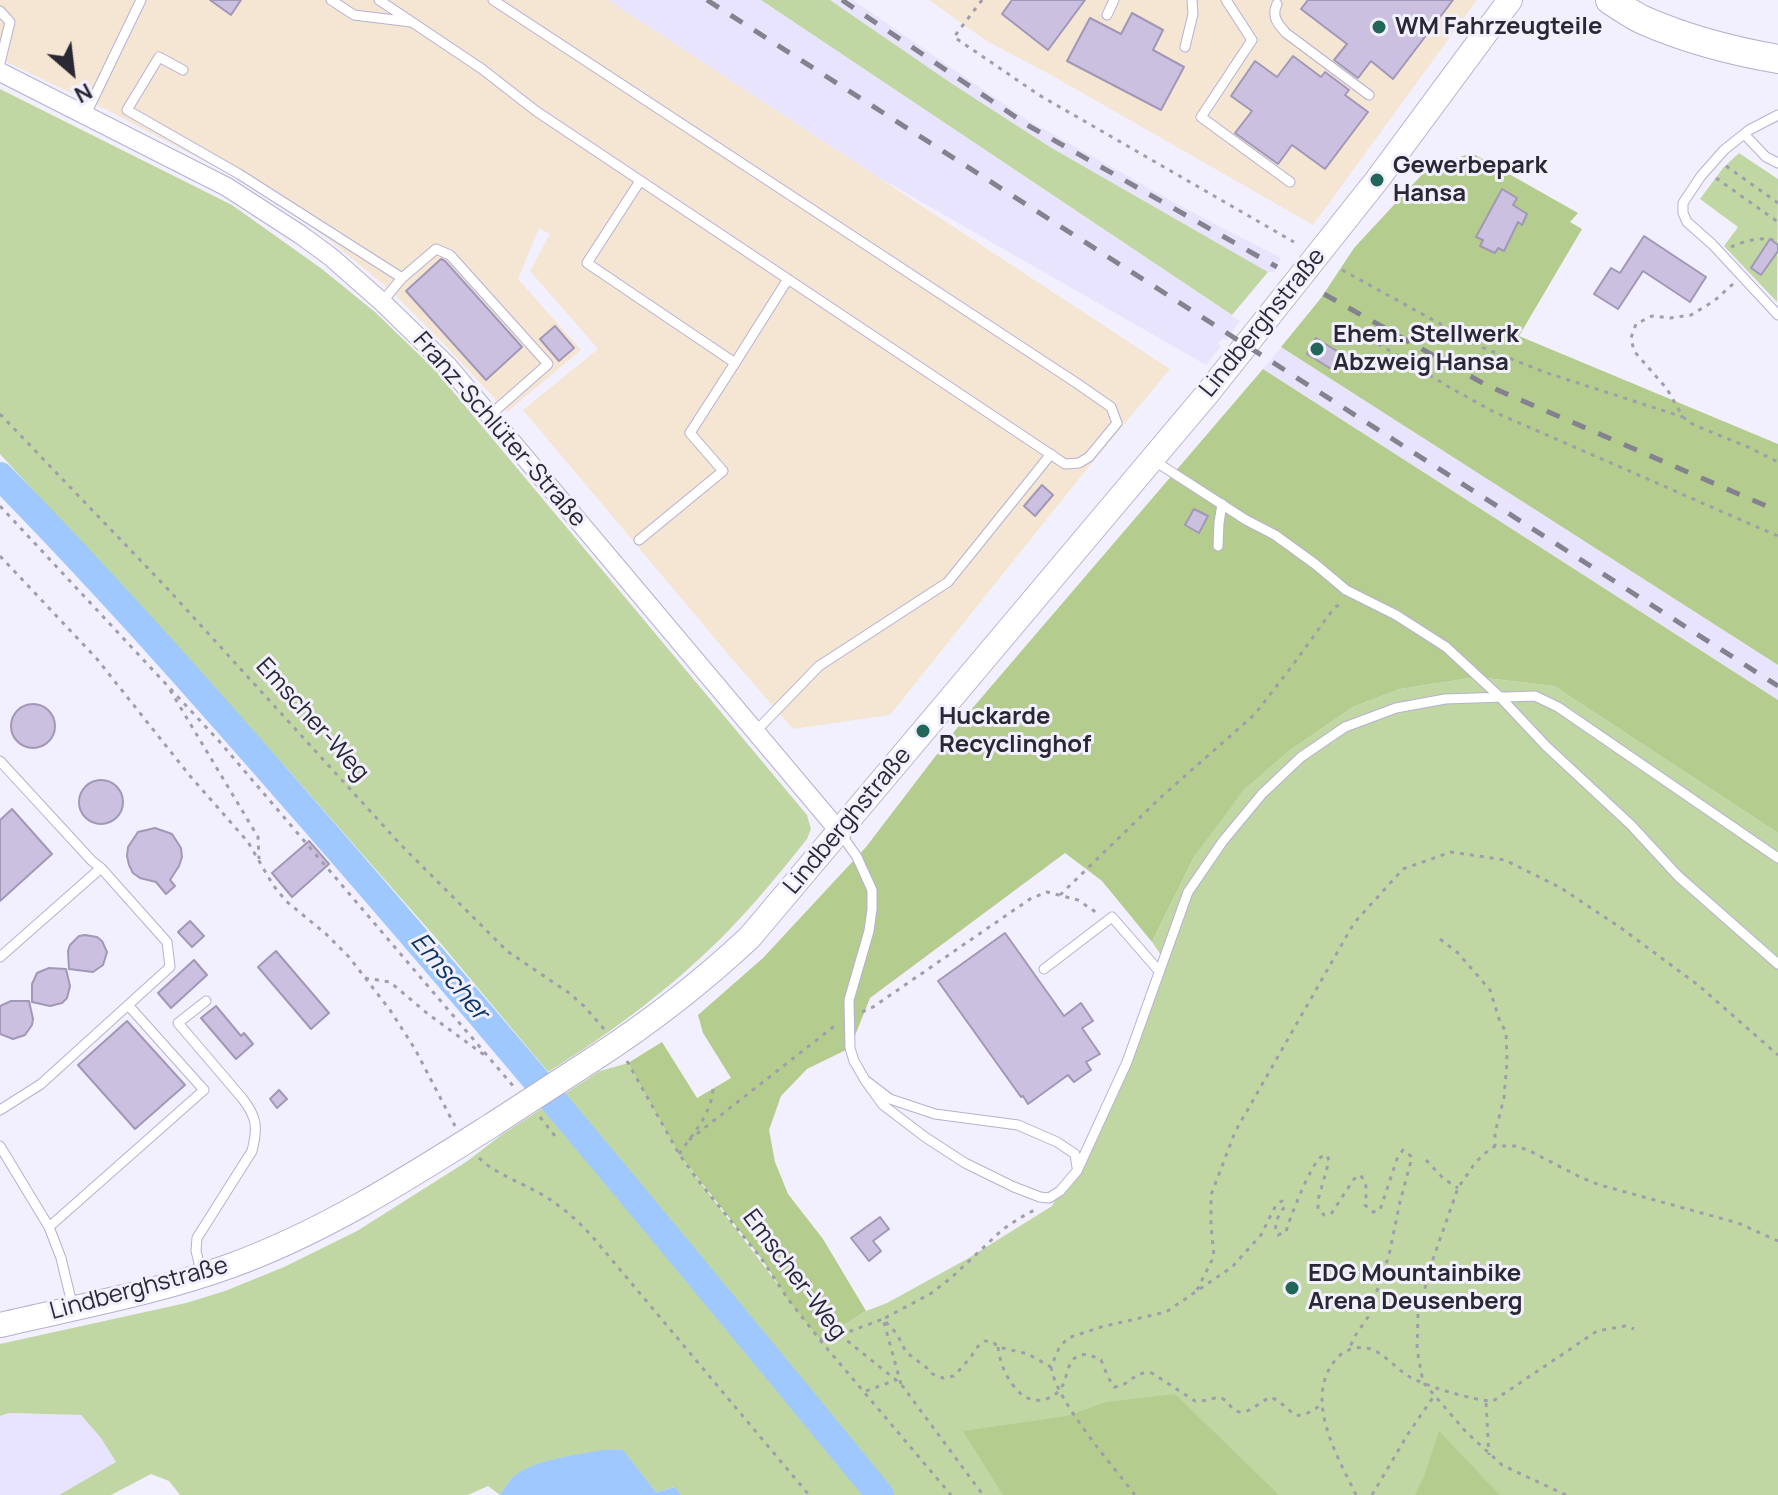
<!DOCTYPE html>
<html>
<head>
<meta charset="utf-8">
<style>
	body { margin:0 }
	#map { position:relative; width:1778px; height:1495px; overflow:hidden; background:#f2f0fe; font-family:Manrope,sans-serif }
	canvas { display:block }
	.north { position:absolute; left:32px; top:32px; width:80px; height:80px; -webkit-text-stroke:6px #f2f0fe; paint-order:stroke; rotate:152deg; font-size:22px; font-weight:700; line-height:32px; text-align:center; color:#2a2834 }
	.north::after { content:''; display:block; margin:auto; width:28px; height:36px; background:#2a2834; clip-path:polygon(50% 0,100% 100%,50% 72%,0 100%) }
</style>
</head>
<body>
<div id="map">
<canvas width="1778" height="1495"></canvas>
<div class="north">N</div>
</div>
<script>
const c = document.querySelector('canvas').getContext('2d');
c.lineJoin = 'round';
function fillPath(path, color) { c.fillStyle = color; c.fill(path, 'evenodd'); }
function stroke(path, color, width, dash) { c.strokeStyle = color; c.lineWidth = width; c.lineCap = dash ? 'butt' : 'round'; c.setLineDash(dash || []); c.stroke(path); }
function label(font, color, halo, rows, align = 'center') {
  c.font = font + ' Manrope,sans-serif'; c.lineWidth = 6; c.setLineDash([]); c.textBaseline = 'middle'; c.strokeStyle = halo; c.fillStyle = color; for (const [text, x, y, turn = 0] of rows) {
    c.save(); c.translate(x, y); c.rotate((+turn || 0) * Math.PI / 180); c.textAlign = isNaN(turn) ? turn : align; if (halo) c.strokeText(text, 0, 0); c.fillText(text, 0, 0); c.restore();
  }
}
const built = new Path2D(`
	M608 0H761L1240 321 1226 340 1222 338 1218 344 1221 346 1206 365 878 177Z
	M830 0H853L1026 119 1188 210 1281 258 1274 272H1268L1050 147 951 83Z
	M1281 347 1778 665V700L1263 369Z
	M9 1413 81 1415 101 1438 117 1462 59 1495H0V1416Z`);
const industrial = new Path2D(`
	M0 0H608L1170 369 1078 480 890 715 793 729 733 660 523 410 598 349 530 271 550 234 539 228 518 279 581 350 507 412 445 345 391 291 331 241 293 214 238 179 109 111 0 59Z
	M929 0H1477L1313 225 1053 76 985 40Z`);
const green = new Path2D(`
	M761 0H830L951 83 1050 147 1268 272 1232 315Z
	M0 89 232 205 322 269 375 312 435 370 807 815 811 829 807 839C783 869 758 900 731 928 677 984 614 1031 548 1072L443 946 290 772 0 454Z
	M1739 153 1778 179 1777 302 1724 246 1738 227 1700 199 1723 168Z
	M1477 677 1554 686 1778 833V1495H681L674 1487 656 1492 623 1451C595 1450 531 1459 511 1479 507 1484 503 1490 500 1495L488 1486 468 1495H180L169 1481 151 1474 111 1495H59L116 1462 101 1438 81 1415 9 1413 0 1416V1344L186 1303 225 1291 284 1267 357 1231 466 1162 500 1136 600 1071 628 1063 679 1154 820 1340 866 1311 887 1303 967 1259 1052 1206 1060 1191 1077 1171 1112 1092 1163 958 1152 942 1197 851 1244 790 1289 751 1353 707 1400 689Z`);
const forest = new Path2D(`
	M1472 153 1578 213 1570 222 1582 229 1519 336 1778 444V665L1281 347 1321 298 1354 248 1429 167Z
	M1263 369 1778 700V833L1554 686 1477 677 1400 689 1353 707 1289 751 1244 790 1195 855 1152 942 1102 881 1065 853 870 998 850 1048 807 1069 781 1096 769 1130 775 1162 788 1194 823 1239 866 1311 820 1340 788 1299 761 1258 679 1154 628 1063 662 1042 697 1098 731 1078 703 1033 698 1015 763 958 866 847 970 711Z
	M1175 1394 1279 1495H1003L963 1431 1067 1416 1106 1402Z
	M1439 1431 1500 1495H1415L1425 1474Z`);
const water = new Path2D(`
	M602 1450H623L656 1492 675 1487 681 1495H500C503 1490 507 1484 511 1479 529 1460 577 1455 602 1450Z`);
const river = new Path2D(`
	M0 476C109 587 212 704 314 821 507 1042 694 1268 880 1495`);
const building = new Path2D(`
	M210 0H241L231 15Z
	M1012 0H1085L1048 50 1002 14Z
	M1308 0H1453L1393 79 1371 61 1358 78 1334 60 1347 44 1301 9Z
	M1132 13 1163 30 1153 50 1184 67 1161 110 1067 61 1090 18 1121 34Z
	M1293 56 1321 77 1325 72 1349 90 1345 95 1368 112 1325 169 1292 145 1278 164 1235 133 1252 111 1231 96 1255 61 1277 77Z
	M1502 189 1517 198 1513 205 1527 214 1522 225 1518 222 1504 251 1498 248 1495 253 1480 246 1483 240 1476 237Z
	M1644 236 1706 277 1690 302 1643 271 1618 309 1594 294 1611 268 1620 273Z
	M1770 239 1778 245V251L1761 275 1751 268Z
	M441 259 445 261 522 347 486 380 406 291Z
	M555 326 574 348 559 361 540 339Z
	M1316 338 1343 355 1333 370 1307 354Z
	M1042 485 1053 495 1035 516 1024 506Z
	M1194 509 1208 516 1199 533 1185 525Z
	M11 726a22 22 0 1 1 44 0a22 22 0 1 1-44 0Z
	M79 802a22 22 0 1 1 44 0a22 22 0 1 1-44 0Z
	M12 809 52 854 0 901V820Z
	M155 828 172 834 181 848 182 857 179 866 170 880 175 886 166 894 156 882 140 878 133 873 129 865 127 856 128 847 138 832Z
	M309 841 329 864 292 897 272 873Z
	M190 921 204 936 192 947 178 932Z
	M1005 933 1064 1016 1081 1003 1093 1021 1082 1028 1100 1054 1086 1062 1091 1070 1074 1082 1068 1075 1028 1104 1023 1096 1021 1097 938 981Z
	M85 935 97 937 102 941 107 952 103 965 93 972 69 969 68 951 70 945 79 936Z
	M276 951 329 1013 311 1029 258 967Z
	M194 960 207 975 171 1008 158 993Z
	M49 968 66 969 70 986 67 998 62 1003 50 1006 32 1002V984L37 973Z
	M11 1001H29L33 1019 32 1025 25 1035 13 1039 0 1034V1006Z
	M216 1006 241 1036 244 1033 253 1044 236 1059 201 1018Z
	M127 1021 185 1085 135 1129 78 1065Z
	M279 1090 287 1099 277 1108 270 1099Z
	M880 1217 889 1229 873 1241 881 1251 869 1261 851 1238Z`);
const path = new Path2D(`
	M982 0 954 37 1039 95 1294 242
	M1726 166 1778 203
	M1716 178 1778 222
	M1731 247C1744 241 1766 235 1778 242
	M1342 270 1486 349 1547 373 1683 417
	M1733 284 1714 301 1691 315 1670 318 1652 316 1636 324 1631 338 1634 351 1667 389 1683 417 1694 425 1748 447 1778 462
	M1344 323 1449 387 1494 412 1778 536
	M0 414 165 586 401 845 507 951 569 993 584 1006 604 1029
	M0 506 219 741 514 1087
	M0 556 97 659 190 776 248 842 273 885 286 901 326 934 349 957 390 1010 415 1049 455 1126
	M170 690 258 837 259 859
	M1060 895 1160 798 1255 714 1295 662 1334 608 1342 603
	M1440 939 1458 953 1490 990 1500 1022 1506 1032 1507 1062 1504 1098 1495 1133V1146
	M365 978 390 982 428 1014 487 1057
	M862 1012 873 1007 1030 899 1047 892 1078 900 1097 913
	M627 1061 679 1154 697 1179 761 1258 788 1299 820 1340 951 1495
	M540 1117 555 1136
	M689 1140 837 1024
	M679 1154C693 1133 711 1115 713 1089
	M479 1158C496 1174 520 1182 541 1194 560 1205 576 1219 591 1235L809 1495
	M1426 1160 1444 1179 1458 1188
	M1197 1290 1214 1256 1211 1226V1195L1235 1132 1354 923 1403 869 1451 852 1505 860 1561 888 1621 928 1698 985 1778 1055
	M840 1335 883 1319 897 1334 906 1352 927 1368 930 1373 943 1378 954 1376 971 1357 976 1348 985 1341 993 1342 998 1347 1028 1354 1051 1367 1059 1348 1068 1338 1101 1327 1166 1312 1232 1267 1261 1235 1276 1205 1282 1201 1285 1206C1279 1215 1272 1224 1278 1235L1286 1232C1289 1219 1311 1164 1321 1157 1323 1156 1325 1156 1327 1155L1329 1161 1318 1200V1209L1324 1215 1331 1214 1354 1179 1360 1175C1369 1184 1366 1194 1365 1205L1373 1212 1380 1210 1397 1159 1403 1150 1412 1157 1400 1202 1389 1255 1368 1317 1355 1336 1349 1349
	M820 1340 840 1335 901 1384 983 1495
	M998 1347C1000 1364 1007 1380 1019 1392 1030 1404 1051 1403 1061 1388 1068 1378 1066 1362 1078 1356 1086 1352 1095 1357 1101 1360L1108 1377 1114 1387C1132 1385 1132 1371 1152 1373L1195 1401C1204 1402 1213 1397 1221 1398 1228 1400 1230 1408 1236 1411 1248 1416 1260 1401 1271 1397 1297 1410 1290 1427 1322 1404
	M1051 1367C1056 1401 1113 1466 1135 1495
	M901 1384 883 1319 930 1294 951 1278 1002 1230 1018 1219 1038 1208
	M866 1391 896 1380
	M1486 1403 1489 1455
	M1356 1495C1337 1455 1302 1398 1337 1358 1345 1349 1359 1345 1371 1349 1384 1354 1394 1366 1405 1374 1420 1385 1475 1401 1493 1401L1597 1331 1625 1326 1634 1329
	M1372 1495 1408 1434 1434 1396
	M1566 1495 1502 1465 1466 1432 1423 1382 1417 1349 1418 1314 1432 1262 1458 1188 1475 1163 1484 1154 1495 1146H1515L1528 1150 1580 1177 1600 1185 1738 1223 1778 1241`);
const lane = new Path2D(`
	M331 0 354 15 411 22
	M379 0 482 69 536 111 1065 464 1079 463 1089 457 1117 423 1111 407 1078 384 493 0
	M1226 0 1252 40 1201 117 1290 182
	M1277 4C1271 17 1278 24 1286 33L1369 95
	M0 11 10 22 0 63
	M1107 15 1114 0
	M1185 47 1193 14 1192 0
	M183 70 159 57 127 110 239 174 402 278
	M1778 115 1749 130 1724 150 1701 176 1683 203V213L1687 222 1712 244 1778 315
	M85 116 141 0
	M1744 134 1766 157 1778 163
	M640 181 587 263 735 363 788 279
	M382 302 402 278 436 249 450 255 548 364 490 415
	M1153 460 1246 520 1275 535 1315 564 1346 590 1396 615 1446 647 1500 697 1546 746 1631 825 1678 876 1778 964
	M639 540 723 471 690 433 735 363
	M1218 546 1219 523 1222 504
	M756 731 819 666 948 582 1051 454
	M0 761 92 861 101 868 167 942 170 967 41 1084 0 1110
	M841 834 857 857 872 890V909L869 931 849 1000 850 1048 854 1061 865 1080 890 1099 935 1114 1018 1125 1057 1142 1075 1154 1077 1167
	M0 957 101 868
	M1044 969 1112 917 1159 971
	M865 1080 883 1105 925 1137 965 1163 1014 1187 1040 1197 1049 1198 1060 1191 1077 1171 1127 1062 1188 892 1223 841 1262 794 1301 757 1345 727 1396 708 1445 699 1535 696 1558 707 1778 858
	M0 1146 49 1227 204 1090 128 1005
	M49 1227 61 1258 73 1308
	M202 1275 196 1251 197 1238 252 1151C258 1127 257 1117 242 1098L178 1023 206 1001`);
const street = new Path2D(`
	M0 72 227 187 301 235 331 257 382 302 448 366 839 831`);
const secondary = new Path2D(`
	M592 1060C648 1024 701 983 750 937L1207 394 1377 180 1510 0
	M0 1325C77 1307 155 1293 230 1266 324 1232 408 1178 492 1125`);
const primary = new Path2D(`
	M1610 0C1621 7 1632 15 1643 20 1686 39 1732 51 1778 59`);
const rail = new Path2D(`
	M707 0 1778 686
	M842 0 1029 126 1277 267
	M1324 294 1486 385 1778 511`);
const secondaryBridge = new Path2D(`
	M492 1125 592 1060`);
const markers = [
	[1379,27,8,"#216659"],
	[1377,180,8,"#216659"],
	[1317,349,8,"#216659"],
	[923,731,8,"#216659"],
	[1292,1288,8,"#216659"]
];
const poiNames = [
	["WM Fahrzeugteile",1395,27],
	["Gewerbepark",1393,166],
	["Hansa",1393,194],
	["Ehem. Stellwerk",1333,335],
	["Abzweig Hansa",1333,363],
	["Huckarde",939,717],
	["Recyclinghof",939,745],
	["EDG Mountainbike",1308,1274],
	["Arena Deusenberg",1308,1302]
];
const streetNames = [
	["Lindberghstraße",1263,323,-51],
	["Franz-Schlüter-Straße",499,430,49],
	["Emscher-Weg",312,720,48],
	["Lindberghstraße",848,821,-50],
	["Emscher-Weg",794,1275,53],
	["Lindberghstraße",139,1289,-15]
];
const waterNames = [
	["Emscher",449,977,50]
];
fillPath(built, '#e8e4fd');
fillPath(industrial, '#f4e6d3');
fillPath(green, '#c1d7a3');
fillPath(forest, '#b4cd8f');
fillPath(water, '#9fc8fe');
stroke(river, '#9fc8fe', 28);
fillPath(building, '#cbc0e0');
stroke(building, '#a197b6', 2);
stroke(lane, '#b6b0d1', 11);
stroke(street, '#b6b0d1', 20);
stroke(secondary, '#b6b0d1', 26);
stroke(primary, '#b6b0d1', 30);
stroke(path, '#a09eab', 3, [4, 6]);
stroke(lane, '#fff', 9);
stroke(street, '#fff', 18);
stroke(secondary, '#fff', 24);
stroke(primary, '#fff', 28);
stroke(rail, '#84828f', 5, [14, 14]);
stroke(secondaryBridge, '#b6b0d1', 26, []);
stroke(secondaryBridge, '#fff', 24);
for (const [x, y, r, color] of markers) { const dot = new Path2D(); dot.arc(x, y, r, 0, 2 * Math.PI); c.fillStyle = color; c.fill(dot); stroke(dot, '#f2f0fe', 3); }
label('bold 24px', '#2a2834', '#f2f0fe', poiNames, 'left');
label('24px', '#2a2834', '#f2f0fe', streetNames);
label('italic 26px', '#0d3665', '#f2f0fe', waterNames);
</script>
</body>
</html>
